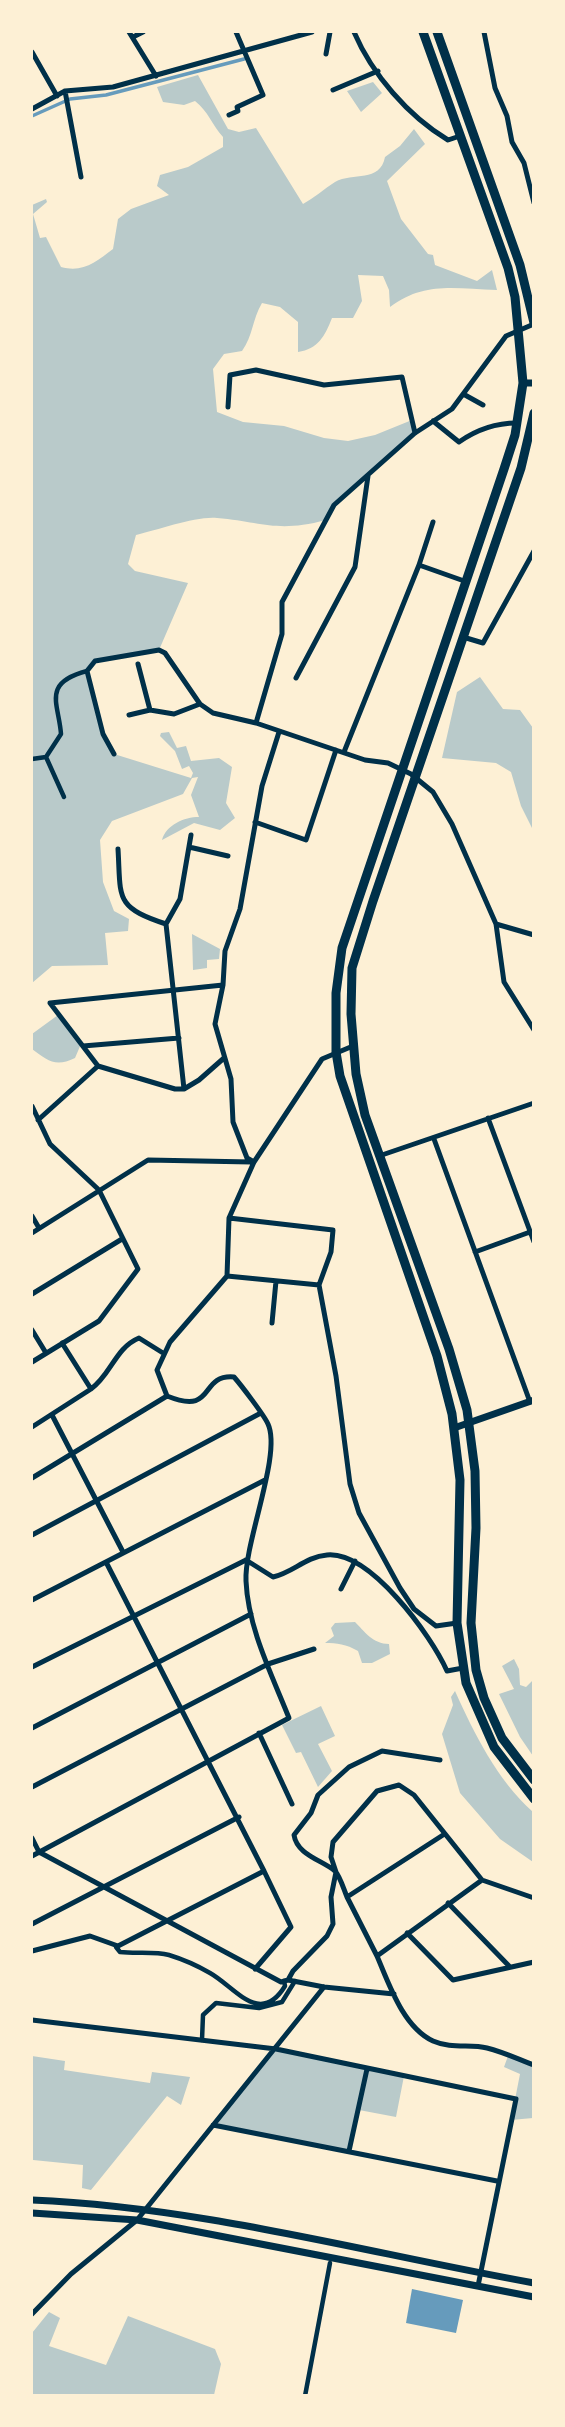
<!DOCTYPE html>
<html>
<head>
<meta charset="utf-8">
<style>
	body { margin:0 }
	#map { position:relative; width:565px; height:2427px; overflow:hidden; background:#fdf0d5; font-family:"Golos Text",sans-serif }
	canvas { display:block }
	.frame { position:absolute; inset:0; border:33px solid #fdf0d5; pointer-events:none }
</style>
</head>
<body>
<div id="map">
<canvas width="565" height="2427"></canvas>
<div class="frame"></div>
</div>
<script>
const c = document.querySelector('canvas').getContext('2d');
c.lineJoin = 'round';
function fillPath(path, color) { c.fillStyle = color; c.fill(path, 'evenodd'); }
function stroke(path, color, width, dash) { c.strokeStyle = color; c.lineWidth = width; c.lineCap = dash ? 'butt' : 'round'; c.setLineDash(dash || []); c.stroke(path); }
const green = new Path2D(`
	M198 75 228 129 239 132 256 128 303 204C314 198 324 189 335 182 353 172 380 183 385 157L400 146 414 129 425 144 387 181 401 219 428 254 433 255 435 265 477 281 492 270 497 290C455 289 425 281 390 307L389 290 383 276 358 275 362 301 353 318H332C325 336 318 349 298 352V322L280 307 262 303C252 320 253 336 242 351L224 354 213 369 217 412 243 422 284 426 324 438 348 441 375 435 412 420 415 433 343 495 326 520C277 533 263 522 217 518 196 516 158 530 136 535L128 564 135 571 188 583 159 650 95 661 87 671 103 734 114 754 191 778 193 773 189 766 182 769 175 751 160 736 161 733 169 732 177 748 186 746 191 761 219 758 232 767 226 803 235 818 220 830 194 823 162 840C166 825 184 817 199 817L191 795 198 777 192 778 183 794 112 821 100 840 103 882 114 911 129 919 128 931 105 933 108 965 52 966 32 983V205L46 199 47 202 33 214 40 238 46 237 61 267C83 273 96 262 113 249L118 219 131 209 169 195 157 186 160 175 188 167 223 147V137C212 125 208 111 195 101L184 105 163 102 157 87Z
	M373 82 382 93 361 112 347 91Z
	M480 677 503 709 520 710 533 728V830L521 806 511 772 496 763 442 758 457 692Z
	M192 934 220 949 219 959 207 960V968L193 970Z
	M58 1015 81 1044 75 1058C55 1068 47 1060 32 1049V1034Z
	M355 1622C364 1631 373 1644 389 1644L390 1654 372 1663H362L358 1651C346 1644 337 1643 325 1643L334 1636 331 1628 335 1623Z
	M514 1659 519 1669 520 1685 526 1687 533 1680V1756L520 1737 499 1694 514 1689 502 1666Z
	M455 1691C474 1733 497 1780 533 1812V1862L500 1839 460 1793 442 1734 453 1705 451 1697Z
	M321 1706 335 1736 318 1744 332 1771 318 1787 301 1752 296 1753 282 1725Z
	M276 2049 404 2076 396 2117 359 2110 349 2151 213 2125Z
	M32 2056 65 2061 64 2070 150 2083 152 2072 190 2077 181 2105 167 2096 91 2190 82 2188 83 2165 33 2160 32 2178Z
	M508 2056 533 2066V2118L511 2120 520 2074 504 2067Z
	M49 2312 60 2318 49 2346 106 2365 128 2316 215 2349 221 2364 214 2395H32V2333Z`);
const water = new Path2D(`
	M412 2289 463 2300 456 2333 406 2323Z`);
const stream = new Path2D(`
	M32 116 70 99 106 95 244 59`);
const pedestrian = new Path2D(`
	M46 757 64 797
	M32 759 46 757 61 734C59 704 41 683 87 671
	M116 1947 120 1952C136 1954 154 1951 169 1955 182 1959 198 1966 210 1973 235 1987 260 2027 285 1986L284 1981
	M202 2040 203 2015 216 2003 259 2008 282 2002 295 1981
	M305 2396 330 2263`);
const minor = new Path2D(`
	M129 32 156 76
	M354 32C372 74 408 116 448 140L460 136
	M484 32 495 88 507 116 512 142 524 163 534 203
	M133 37 143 32
	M32 52 57 96
	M326 54 330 32
	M333 90 378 71
	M65 91 81 177
	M32 109 65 91 113 87 312 32
	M229 115 238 111 237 107 263 95 236 32
	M534 324 506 336 452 409 415 433 334 505 282 602V634L256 723 365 760 388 763 411 774 433 792 452 824 496 924 504 982 534 1030
	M465 395 483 405
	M228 407 230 375 256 370 324 385 402 377 415 433
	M433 421 459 442C476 430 495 423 517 423
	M419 565 433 522
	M463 637 483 643 534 551
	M138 664 150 710
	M296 678 355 567 368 476
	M129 715 150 710 174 714 200 704
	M344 752 419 565 467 582
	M114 754 103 734 87 671 95 661 159 650 165 653 200 704 213 713 256 723
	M255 822 306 840 336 750
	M189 847 228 856
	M118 849C121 898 114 907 166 924
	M496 924 534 935
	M223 985 50 1003 98 1066 175 1089H184L199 1080 224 1058
	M83 1046 179 1038
	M184 1089 166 924 180 899 191 835
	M32 1106 50 1144 99 1190 138 1269 99 1321 32 1362
	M488 1118 534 1242
	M38 1120 98 1066
	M434 1139 530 1402
	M379 1156 534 1103
	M254 1162 247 1158 233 1122 231 1079 215 1024 223 985 225 951 240 909 262 786 279 732
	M32 1216 39 1228
	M229 1218 333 1230 331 1252 319 1285 336 1376 350 1484 359 1513 400 1588 414 1609 436 1626 457 1623
	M32 1233 148 1160 251 1162
	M475 1252 530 1232
	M227 1276 319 1285
	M32 1294 122 1239
	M272 1323 276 1281
	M32 1330 46 1353
	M91 1389C111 1375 115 1348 139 1338L163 1353
	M52 1415 123 1552
	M32 1427 91 1389 62 1343
	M32 1478 167 1396
	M32 1535 259 1414
	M246 1560 273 1577C294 1572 305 1557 327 1555 370 1551 431 1635 447 1671L463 1668
	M341 1589 355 1561
	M32 1600 265 1480
	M32 1667 246 1560
	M32 1728 251 1614
	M259 1733 292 1804
	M32 1787 268 1664 314 1649
	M32 1838 39 1852 281 1982 288 1980
	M32 1856 289 1718C272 1675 248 1628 246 1581 244 1543 282 1454 268 1424 264 1415 241 1385 234 1377 198 1374 217 1416 167 1396L157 1370 170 1342 227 1276 229 1218 254 1162 322 1059 353 1046
	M482 1880 534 1898
	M347 1897C344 1890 340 1876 335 1871 322 1860 297 1855 294 1835L311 1813 318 1795 349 1767 382 1751 440 1760
	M448 1903 510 1967
	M32 1924 239 1817
	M407 1933 453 1980 534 1962
	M32 1951 90 1936 118 1946 264 1871 106 1562
	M377 1956C389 1984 403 2027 433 2041 451 2049 470 2044 487 2048 503 2052 518 2059 534 2065
	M255 1969 291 1927 264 1871
	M394 1994 324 1987 288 1980 293 1971 327 1936 333 1924 331 1897 336 1872 331 1857 333 1842 377 1791 399 1785 414 1795 482 1880 377 1956 347 1897 443 1835
	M32 2020 276 2049 516 2099 478 2286
	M213 2125 497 2181
	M349 2151 367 2069
	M32 2314 71 2274 137 2220 324 1987`);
const tertiary = new Path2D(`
	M523 383H534
	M454 1428 534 1400
	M32 2200C201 2207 367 2253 534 2283
	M32 2213 137 2220 534 2297`);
const primary = new Path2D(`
	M423 32 508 268 515 297 523 383 515 435 504 469 342 948 336 993V1052L340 1076 437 1356 452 1414 460 1480 457 1623 466 1683 494 1747 534 1799
	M437 32 520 265 534 323
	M534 413 521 468 373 901 352 968 351 1014 356 1074 365 1115 449 1349 467 1410 475 1471 476 1528 471 1623 476 1670 484 1698 502 1738 534 1780`);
fillPath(green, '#b9caca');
fillPath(water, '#669bbc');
stroke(stream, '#669bbc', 3.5);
stroke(pedestrian, '#003049', 4.5);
stroke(minor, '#003049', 5);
stroke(tertiary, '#003049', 7);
stroke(primary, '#003049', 9);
</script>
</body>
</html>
